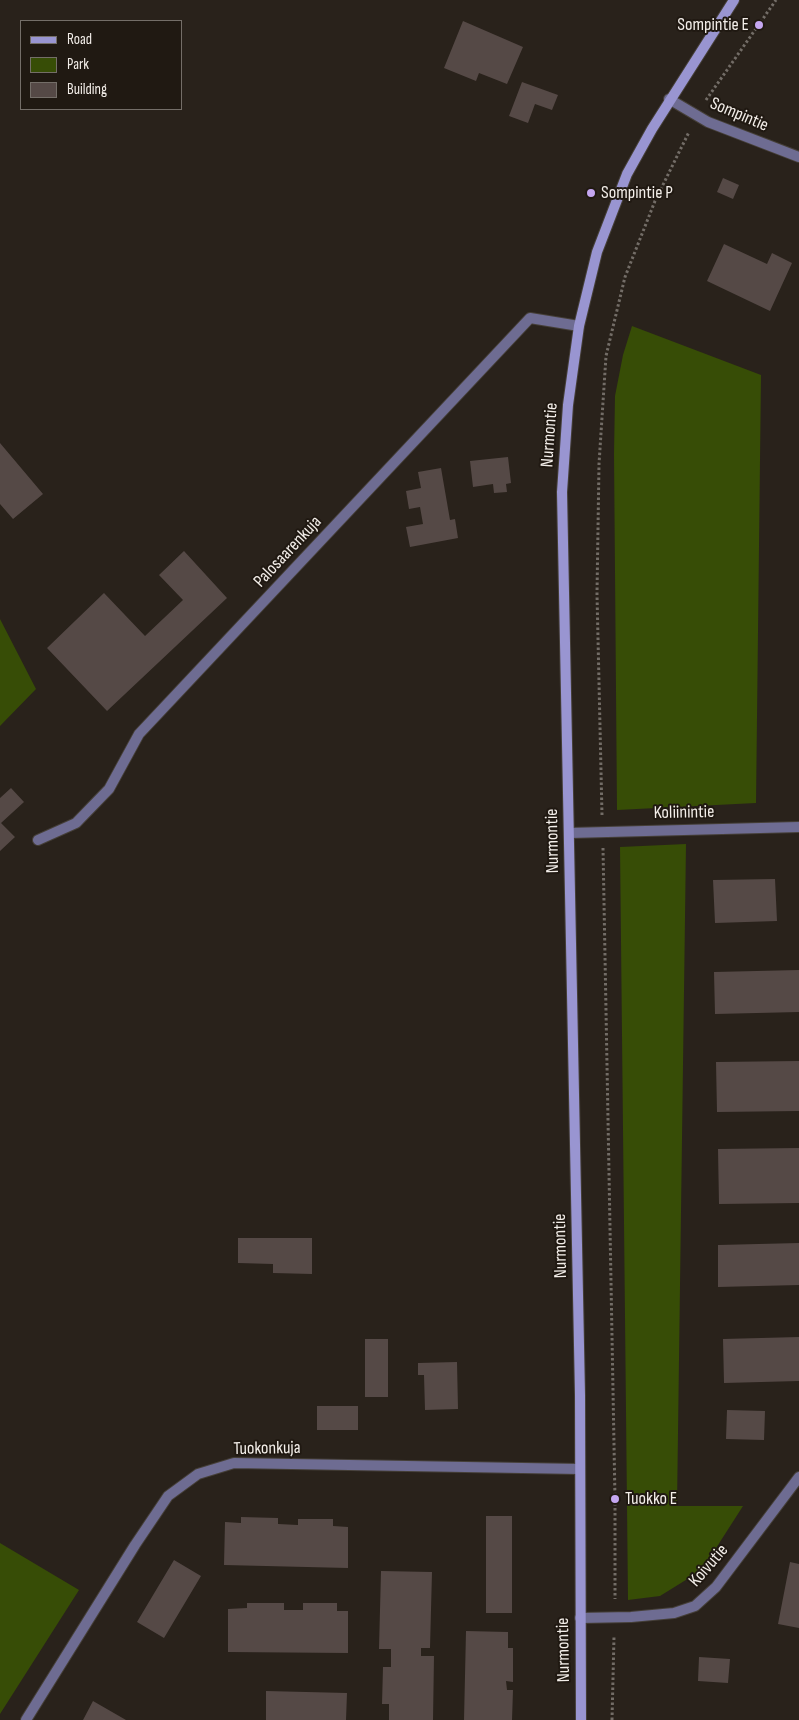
<!DOCTYPE html>
<html>
<head>
<meta charset="utf-8">
<style>
	body { margin:0 }
	#map { position:relative; width:799px; height:1720px; overflow:hidden; background:#29221b; font-family:"Sofia Sans Condensed",sans-serif }
	canvas { display:block }
	.legend { position:absolute; left:20px; top:20px; width:162px; height:90px; box-sizing:border-box; background:#201912; border:1px solid #746e68; margin:0; padding:6px 9px; list-style:none; font-size:15px; color:#f3eee9 }
	.legend li { display:flex; align-items:center; gap:10px; height:25px }
	.legend b { width:25px; border:1px solid #746e68 }
</style>
</head>
<body>
<div id="map">
<canvas width="799" height="1720"></canvas>
<ul class="legend">
<li><b style="height:6px;background:#9995d1"></b>Road</li>
<li><b style="height:14px;background:#374d06"></b>Park</li>
<li><b style="height:14px;background:#554946"></b>Building</li>
</ul>
</div>
<script>
const c = document.querySelector('canvas').getContext('2d');
c.lineJoin = 'round';
function fillPath(path, color) { c.fillStyle = color; c.fill(path, 'evenodd'); }
function stroke(path, color, width, dash) { c.strokeStyle = color; c.lineWidth = width; c.lineCap = dash ? 'butt' : 'round'; c.setLineDash(dash || []); c.stroke(path); }
function label(font, color, halo, rows, align = 'center') {
  c.font = font + ' "Sofia Sans Condensed",sans-serif'; c.lineWidth = 4; c.setLineDash([]); c.textBaseline = 'middle'; c.strokeStyle = halo; c.fillStyle = color; for (const [text, x, y, turn = 0] of rows) {
    c.save(); c.translate(x, y); c.rotate((+turn || 0) * Math.PI / 180); c.textAlign = isNaN(turn) ? turn : align; if (halo) c.strokeText(text, 0, 0); c.fillText(text, 0, 0); c.restore();
  }
}
const green = new Path2D(`
	M632 326 761 375 756 803 617 810 614 454 615 396 623 355Z
	M0 619 36 689 0 726Z
	M686 844 677 1506H743L702 1570 660 1596 628 1600 620 847Z
	M0 1543 79 1590 0 1714Z`);
const building = new Path2D(`
	M463 21 523 47 507 84 479 73 476 81 444 68Z
	M522 82 558 95 552 110 535 104 528 123 509 116Z
	M723 178 739 185 733 199 717 192Z
	M724 244 767 264 772 253 792 263 770 311 707 281Z
	M0 443 43 494 13 519 0 504Z
	M508 457 511 483 506 484 507 492 494 493 493 484 473 487 470 461Z
	M441 468 450 520 455 519 458 538 410 547 406 527 423 524 420 507 409 509 406 491 421 488 418 472Z
	M184 551 227 598 107 711 47 648 104 593 145 636 183 600 159 575Z
	M11 788 24 802 1 823 15 837 0 851V798Z
	M775 879 777 921 715 923 713 880Z
	M799 970V1012L715 1014 714 972Z
	M799 1061V1111L717 1112 716 1062Z
	M799 1148V1203L719 1204 718 1149Z
	M238 1238H312V1274L273 1273V1264L238 1263Z
	M799 1243V1285L718 1287V1245Z
	M799 1337V1381L724 1383 723 1339Z
	M365 1339H388V1397H365Z
	M457 1362 458 1409 425 1410 424 1375H418V1363Z
	M317 1406H358V1430H317Z
	M727 1410 765 1411 764 1440 726 1439Z
	M486 1516H512V1613H486Z
	M241 1517 278 1518V1524L298 1525V1519H333V1526L348 1527V1568L224 1565 225 1522 241 1523Z
	M174 1560 201 1576 164 1638 137 1622Z
	M790 1562 799 1564V1628L778 1624Z
	M381 1571 432 1572 430 1648H421V1656H434L433 1720H389V1704H382L383 1667H391V1649H379Z
	M247 1603H284V1610H303V1603H337V1611H348V1653L228 1652V1609L247 1608Z
	M466 1631 508 1632V1648H513V1682L506 1681 507 1690H513L512 1720H464Z
	M699 1657 730 1659 728 1683 698 1681Z
	M266 1691 347 1693 346 1720H266Z
	M93 1701 126 1720H83Z`);
const path = new Path2D(`
	M706 100 776 0
	M602 815 597 594 599 464 606 356 625 277 655 201 689 132
	M603 848 615 1499V1599
	M612 1720 614 1636`);
const minor = new Path2D(`
	M669 99 708 122 799 157
	M569 833 799 827
	M38 840 76 823 109 789 139 734 530 318 579 326
	M580 1618 631 1617 674 1613 695 1606 716 1587 799 1477
	M26 1720 135 1545 168 1496 198 1474 234 1463 580 1469`);
const secondary = new Path2D(`
	M581 1720 580 1395 562 492 568 405 579 326 597 252 627 174 652 129 734 0`);
const markers = [
	[759,25,5,"#c5a7f1"],
	[591,193,5,"#c5a7f1"],
	[615,1499,5,"#c5a7f1"]
];
const poiNames = [
	["Sompintie E",749,25,"right"],
	["Sompintie P",601,193],
	["Tuokko E",625,1499]
];
const streetNames = [
	["Sompintie",739,115,23],
	["Nurmontie",550,435,-86],
	["Palosaarenkuja",288,552,-47],
	["Koliinintie",684,813,-1],
	["Nurmontie",553,841,-91],
	["Nurmontie",561,1246,-91],
	["Tuokonkuja",267,1449,-1],
	["Koivutie",709,1566,-49],
	["Nurmontie",564,1650,-91]
];
fillPath(green, '#374d06');
fillPath(building, '#554946');
stroke(minor, '#453f38', 12);
stroke(secondary, '#453f38', 12);
stroke(path, '#736d67', 3, [2.5, 2.5]);
stroke(minor, '#6e6c92', 10);
stroke(secondary, '#9995d1', 10);
for (const [x, y, r, color] of markers) { const dot = new Path2D(); dot.arc(x, y, r, 0, 2 * Math.PI); c.fillStyle = color; c.fill(dot); stroke(dot, '#201912', 2); }
label('18px', '#f3eee9', '#201912', poiNames, 'left');
label('18px', '#f3eee9', '#201912', streetNames);
</script>
</body>
</html>
